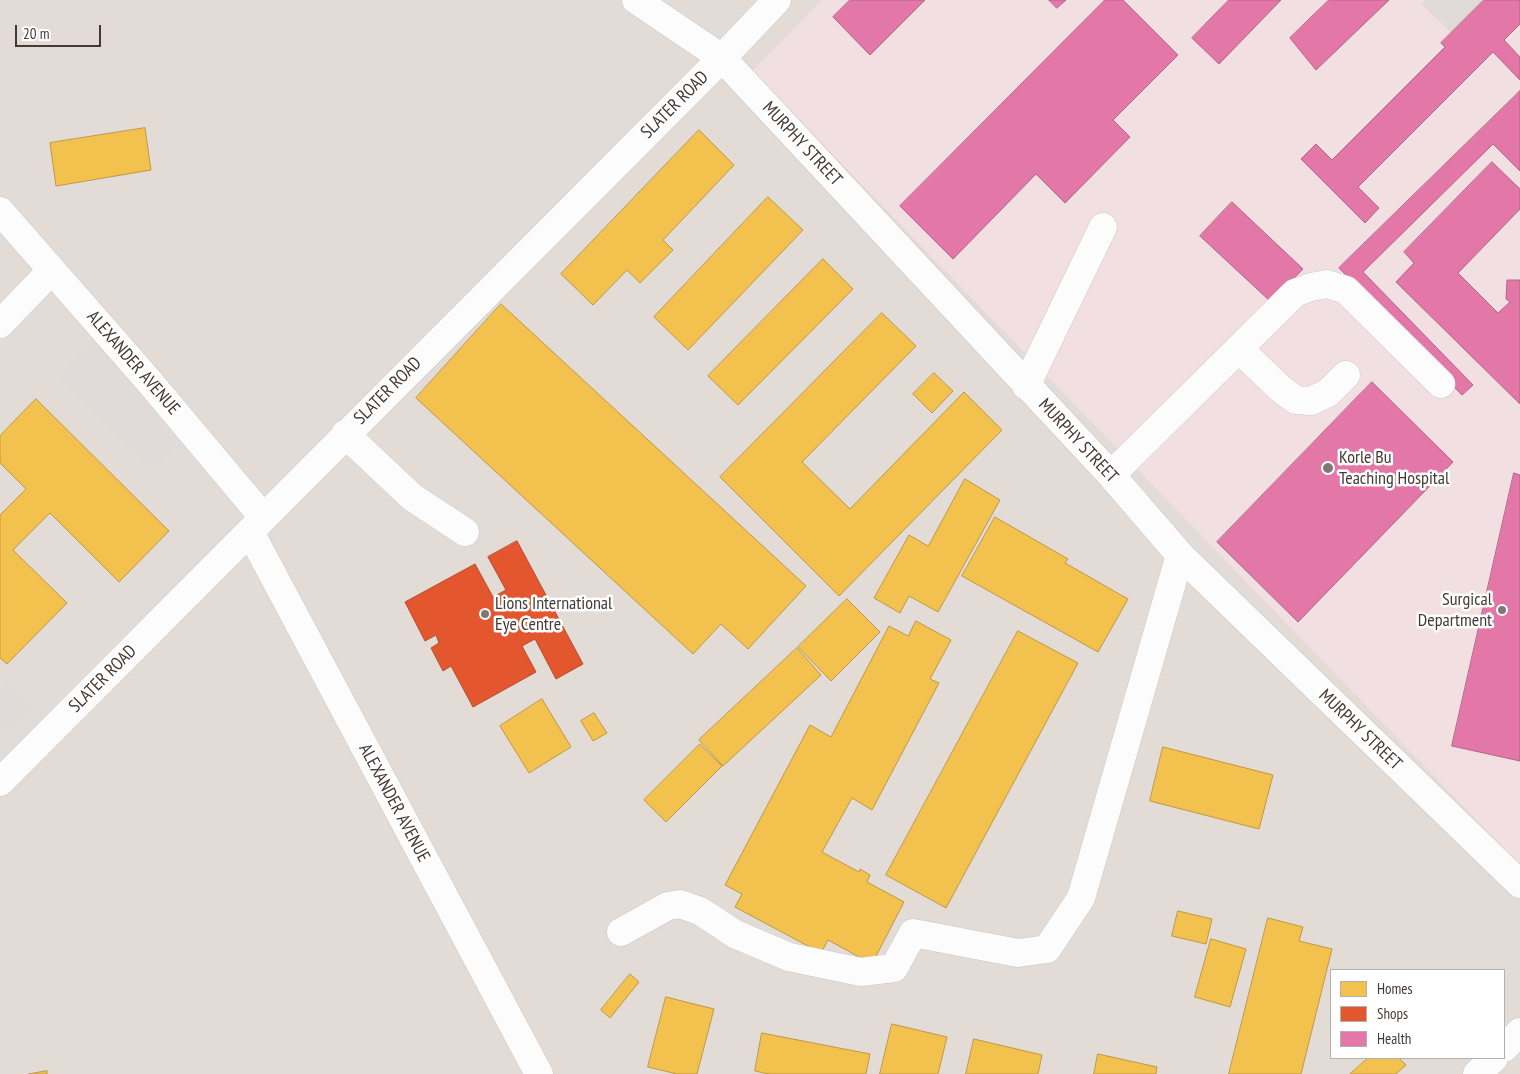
<!DOCTYPE html>
<html>
<head>
<meta charset="utf-8">
<style>
	body { margin:0 }
	#map { position:relative; width:1520px; height:1074px; overflow:hidden; background:#eeebe8; font-family:"PT Sans Narrow",sans-serif }
	canvas { display:block }
	.legend { position:absolute; left:1330px; top:969px; width:175px; height:90px; box-sizing:border-box; background:#fff; border:1px solid #b5b0ae; margin:0; padding:6px 9px; list-style:none; font-size:15px; color:#453934 }
	.legend li { display:flex; align-items:center; gap:10px; height:25px }
	.legend b { width:25px; border:1px solid #b5b0ae }
	.scale { position:absolute; left:15px; top:25px; width:86px; height:22px; box-sizing:border-box; border:2px solid #453934; border-top:0; padding-left:6px; font-size:15px; line-height:18px; white-space:nowrap; color:#453934; -webkit-text-stroke:4px #fff; paint-order:stroke }
</style>
</head>
<body>
<div id="map">
<canvas width="1520" height="1074"></canvas>
<ul class="legend">
<li><b style="height:14px;background:#f2c14e"></b>Homes</li>
<li><b style="height:14px;background:#e4572e"></b>Shops</li>
<li><b style="height:14px;background:#e377a8"></b>Health</li>
</ul>
<div class="scale">20 m</div>
</div>
<script>
const c = document.querySelector('canvas').getContext('2d');
c.lineJoin = 'round';
function fillPath(path, color) { c.fillStyle = color; c.fill(path, 'evenodd'); }
function stroke(path, color, width, dash) { c.strokeStyle = color; c.lineWidth = width; c.lineCap = dash ? 'butt' : 'round'; c.setLineDash(dash || []); c.stroke(path); }
function label(font, color, halo, rows, align = 'center') {
  c.font = font + ' "PT Sans Narrow",sans-serif'; c.lineWidth = 5; c.setLineDash([]); c.textBaseline = 'middle'; c.strokeStyle = halo; c.fillStyle = color; for (const [text, x, y, turn = 0] of rows) {
    c.save(); c.translate(x, y); c.rotate((+turn || 0) * Math.PI / 180); c.textAlign = isNaN(turn) ? turn : align; if (halo) c.strokeText(text, 0, 0); c.fillText(text, 0, 0); c.restore();
  }
}
const residential = new Path2D(`
	M0 0H1520V1074H0ZM1331 970H1504V1058H1331Z`);
const medical = new Path2D(`
	M822 0H1520V865L752 71Z`);
const parking = new Path2D(`
	M1425 0H1491L1455 36 1421 4Z
	M93 339 181 444 153 470 56 377Z
	M9 679 34 704 0 739V688Z`);
const homes = new Path2D(`
	M145 128 151 170 56 186 50 143Z
	M699 130 734 165 663 240 673 250 640 283 627 270 593 305 561 274Z
	M768 197 803 230 688 350 654 317Z
	M823 259 853 289 738 405 708 376Z
	M501 304 806 586 748 649 721 624 693 654 416 398Z
	M882 313 916 346 802 462 850 509 964 392 1002 430 839 596 720 477Z
	M934 373 953 391 932 413 913 394Z
	M36 399 169 531 119 582 50 513 13 550 67 603 7 664 0 658V515L26 489 0 463V436Z
	M965 479 1000 500 938 612 909 596 900 613 874 598 909 535 928 546Z
	M995 517 1068 559 1065 563 1128 599 1098 652 962 576Z
	M847 599 880 632 831 681 798 647Z
	M916 621 951 640 930 679 939 683 872 810 852 798 822 852 859 872 860 869 870 875 867 882 904 902 872 964 828 940 821 953 735 907 742 894 725 885 810 725 831 737 889 626 908 636Z
	M1018 631 1078 663 946 908 886 875Z
	M797 648 821 675 723 766 699 740Z
	M542 699 571 747 529 773 500 726Z
	M594 713 607 733 593 741 581 721Z
	M700 744 722 766 666 822 644 800Z
	M1163 747 1273 775 1259 829 1150 801Z
	M1178 911 1212 919 1206 944 1172 936Z
	M1268 918 1303 927 1299 941 1332 949 1301 1074H1229Z
	M1211 939 1246 949 1230 1007 1195 997Z
	M630 974 639 982 610 1018 601 1010Z
	M666 997 714 1009 697 1074H677L648 1067Z
	M892 1024 947 1037 938 1074H880Z
	M762 1033 870 1054 866 1074H769L755 1071Z
	M974 1039 1042 1055 1038 1074H966Z
	M1098 1054 1157 1067 1156 1074H1094Z
	M1368 1058H1399L1406 1065 1396 1074H1350Z
	M47 1071V1074H29Z`);
const shops = new Path2D(`
	M517 541 583 664 556 679 535 639 522 646 536 672 473 707 451 666 443 671 431 648 439 643 436 635 425 641 405 602 475 564 493 597 506 590 488 557Z`);
const health = new Path2D(`
	M850 0H925L870 55 833 17Z
	M1049 0H1066L1057 8Z
	M1105 0H1123L1178 55 1113 120 1130 137 1065 203 1036 174 953 259 900 206Z
	M1229 0H1281L1219 64 1192 38Z
	M1329 0H1389L1316 70 1290 38Z
	M1484 0H1520V24L1504 40 1520 57V80L1493 52 1358 187 1379 208 1365 223 1301 159 1316 144 1332 160 1445 47 1441 43Z
	M1520 91V171L1493 144 1363 272 1473 385 1462 395 1339 268Z
	M1492 162 1520 189V209L1458 273 1498 313 1510 302 1506 299 1507 280H1520V404L1396 282 1414 263 1404 252Z
	M1232 202 1303 269 1271 302 1200 236Z
	M1372 382 1453 462 1298 622 1217 542Z
	M1514 473 1520 475V761L1452 746Z`);
const minor = new Path2D(`
	M636 0 722 58 1111 475 1180 555 1520 884
	M0 211 148 380 263 517
	M0 324 52 270
	M1239 349 1282 390 1296 400 1311 401 1328 393 1346 375
	M1026 386 1103 227
	M345 434 412 497 465 532
	M1111 475 1295 293 1311 287 1327 284 1346 290 1441 384
	M250 532 539 1074
	M0 782C240 540 481 299 722 58L777 0
	M621 932 668 906 680 904 700 911 735 934 789 957 861 972 894 968 913 933 1018 953 1047 949 1081 898 1180 555
	M1504 1048 1520 1032
	M1477 1074 1494 1058`);
const markers = [
	[1328,468,6,"#807773"],
	[1502,610,5,"#807773"],
	[485,614,5,"#807773"]
];
const streetNames = [
	["SLATER ROAD",675,105,-45],
	["MURPHY STREET",802,144,47],
	["ALEXANDER AVENUE",133,363,49],
	["SLATER ROAD",388,391,-45],
	["MURPHY STREET",1078,441,47],
	["SLATER ROAD",103,679,-45],
	["MURPHY STREET",1360,730,44],
	["ALEXANDER AVENUE",394,803,62]
];
const poiNames = [
	["Korle Bu",1339,458],
	["Teaching Hospital",1339,479],
	["Surgical",1492,600,"right"],
	["Department",1492,621,"right"],
	["Lions International",495,604],
	["Eye Centre",495,625]
];
fillPath(residential, '#e3dbd5');
fillPath(medical, '#f1dfe1');
fillPath(parking, '#e0dbd9');
fillPath(homes, '#f2c14e');
stroke(homes, '#be9846', 1);
fillPath(shops, '#e4572e');
stroke(shops, '#b44e30', 1);
fillPath(health, '#e377a8');
stroke(health, '#b46485', 1);
stroke(minor, '#cbc7c4', 29);
stroke(minor, '#fcfcfc', 28);
for (const [x, y, r, color] of markers) { const dot = new Path2D(); dot.arc(x, y, r, 0, 2 * Math.PI); c.fillStyle = color; c.fill(dot); stroke(dot, '#fff', 2); }
label('18px', '#453934', '#fff', streetNames);
label('18px', '#453934', '#fff', poiNames, 'left');
</script>
</body>
</html>
